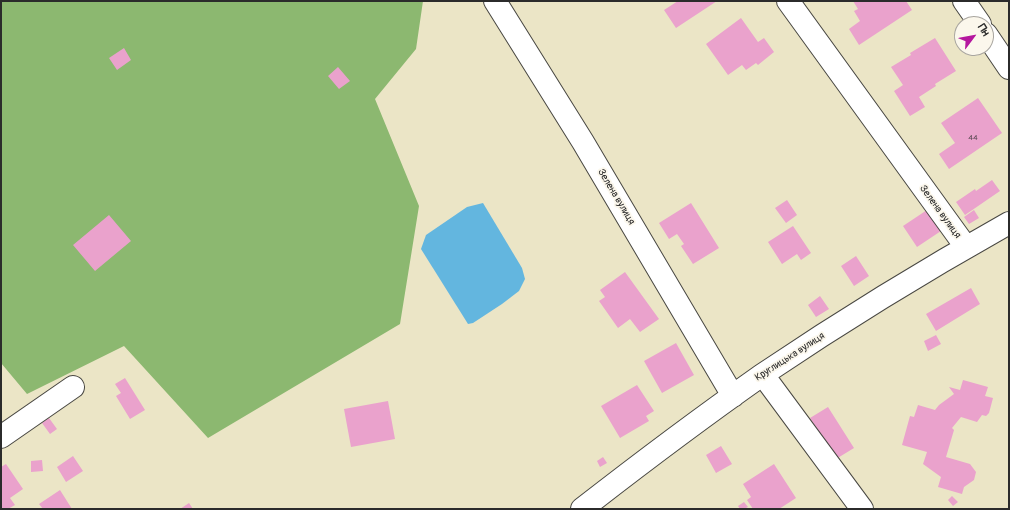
<!DOCTYPE html>
<html>
<head>
<meta charset="utf-8">
<style>
	body { margin:0 }
	#map { position:relative; width:1010px; height:510px; overflow:hidden; background:#ebe5c6; font-family:Pangolin,sans-serif }
	canvas { display:block }
	.frame { position:absolute; inset:0; border:2px solid #2b2b2b; pointer-events:none }
	.north { position:absolute; left:954px; top:16px; width:40px; height:40px; box-sizing:border-box; background:#fbf7ec; border:1px solid #a8a59f; border-radius:50%; rotate:58deg; font-size:11px; font-weight:700; line-height:16px; text-align:center; color:#2b2b2b }
	.north::after { content:''; display:block; margin:auto; width:14px; height:18px; background:#b5179e; clip-path:polygon(50% 0,100% 100%,50% 72%,0 100%) }
</style>
</head>
<body>
<div id="map">
<canvas width="1010" height="510"></canvas>
<div class="frame"></div>
<div class="north">Пн</div>
</div>
<script>
const c = document.querySelector('canvas').getContext('2d');
c.lineJoin = 'round';
function fillPath(path, color) { c.fillStyle = color; c.fill(path, 'evenodd'); }
function stroke(path, color, width, dash) { c.strokeStyle = color; c.lineWidth = width; c.lineCap = dash ? 'butt' : 'round'; c.setLineDash(dash || []); c.stroke(path); }
function label(font, color, halo, rows, align = 'center') {
  c.font = font + ' Pangolin,sans-serif'; c.lineWidth = 3.5; c.setLineDash([]); c.textBaseline = 'middle'; c.strokeStyle = halo; c.fillStyle = color; for (const [text, x, y, turn = 0] of rows) {
    c.save(); c.translate(x, y); c.rotate((+turn || 0) * Math.PI / 180); c.textAlign = isNaN(turn) ? turn : align; if (halo) c.strokeText(text, 0, 0); c.fillText(text, 0, 0); c.restore();
  }
}
const forest = new Path2D(`
	M1 1H423L416 49 375 99 419 206 400 324 208 438 124 346 27 394 1 363Z`);
const water = new Path2D(`
	M483 203 522 268 525 279 519 291 502 304 473 323 468 324 421 249 426 235 467 207Z`);
const building = new Path2D(`
	M678 1H717L676 28 664 10Z
	M853 1H906L912 10 859 45 849 29 860 21 854 11 858 9Z
	M741 18 758 42 764 38 774 52 758 65 756 63 746 70 742 65 728 75 706 44Z
	M935 38 956 71 935 84 936 86 919 97 925 107 910 116 894 91 903 85 891 67 911 55 910 53Z
	M124 48 131 60 117 70 109 58Z
	M338 67 350 81 339 89 328 76Z
	M978 98 1002 133 949 169 939 154 955 143 941 123Z
	M992 180 1000 191 965 215 956 202 975 189 976 191Z
	M787 200 797 215 786 223 775 208Z
	M691 203 719 248 693 264 681 246 684 244 677 234 669 239 659 223Z
	M927 210 941 231 917 247 903 226Z
	M974 210 979 218 969 224 964 217Z
	M109 215 131 241 95 271 73 245Z
	M793 226 811 253 801 260 797 254 782 264 768 242Z
	M856 256 869 276 854 286 841 266Z
	M625 272 659 319 640 332 630 319 618 328 599 301 605 297 600 290Z
	M971 288 980 304 936 331 926 314Z
	M820 296 829 309 816 317 808 305Z
	M936 335 941 344 928 351 924 341Z
	M676 343 694 375 662 393 644 361Z
	M125 378 145 410 130 419 116 396 121 393 115 384Z
	M963 380 988 387 985 396 993 398 989 413 986 416 982 415 977 422 961 417 952 428 954 430 946 457 970 464 976 472 974 480 964 487 962 494 938 487 941 477 923 464 927 452 902 445 910 416 914 417 918 405 935 410 939 405 954 394 949 387 960 390Z
	M637 385 654 411 646 416 649 421 620 438 601 406Z
	M388 401 395 439 351 447 344 409Z
	M828 407 854 448 836 459 810 418Z
	M49 418 57 429 50 434 42 423Z
	M721 446 732 464 716 473 706 455Z
	M73 456 83 471 66 482 57 467Z
	M603 457 607 463 600 467 597 461Z
	M42 460 43 471 31 472V461Z
	M6 464 23 489 10 498 15 505 8 509H1V467Z
	M774 464 796 498 779 509H753L747 500 751 497 743 484Z
	M60 490 72 509H43L39 504Z
	M952 496 958 502 953 506 948 500Z
	M744 502 748 507 744 509H740L738 506Z
	M189 503 193 509H180Z`);
const minor = new Path2D(`
	M495 1 583 142 733 396
	M788 1 966 247
	M964 1 980 24
	M986 34 1009 68
	M763 375 862 509
	M1 437 73 387
	M582 509C641 463 701 418 762 375 842 321 925 270 1009 223`);
const numberNames = [
	["44",973,138]
];
const streetNames = [
	["Зелена вулиця",616,197,59],
	["Зелена вулиця",940,212,54],
	["Круглицька вулиця",790,357,-33]
];
fillPath(forest, '#8cb870');
fillPath(water, '#63b6df');
fillPath(building, '#eaa2cc');
stroke(minor, '#484742', 24);
stroke(minor, '#fff', 22);
label('8px', '#5b4953', null, numberNames);
label('10px', '#2b2b2b', '#fbf7ec', streetNames);
</script>
</body>
</html>
